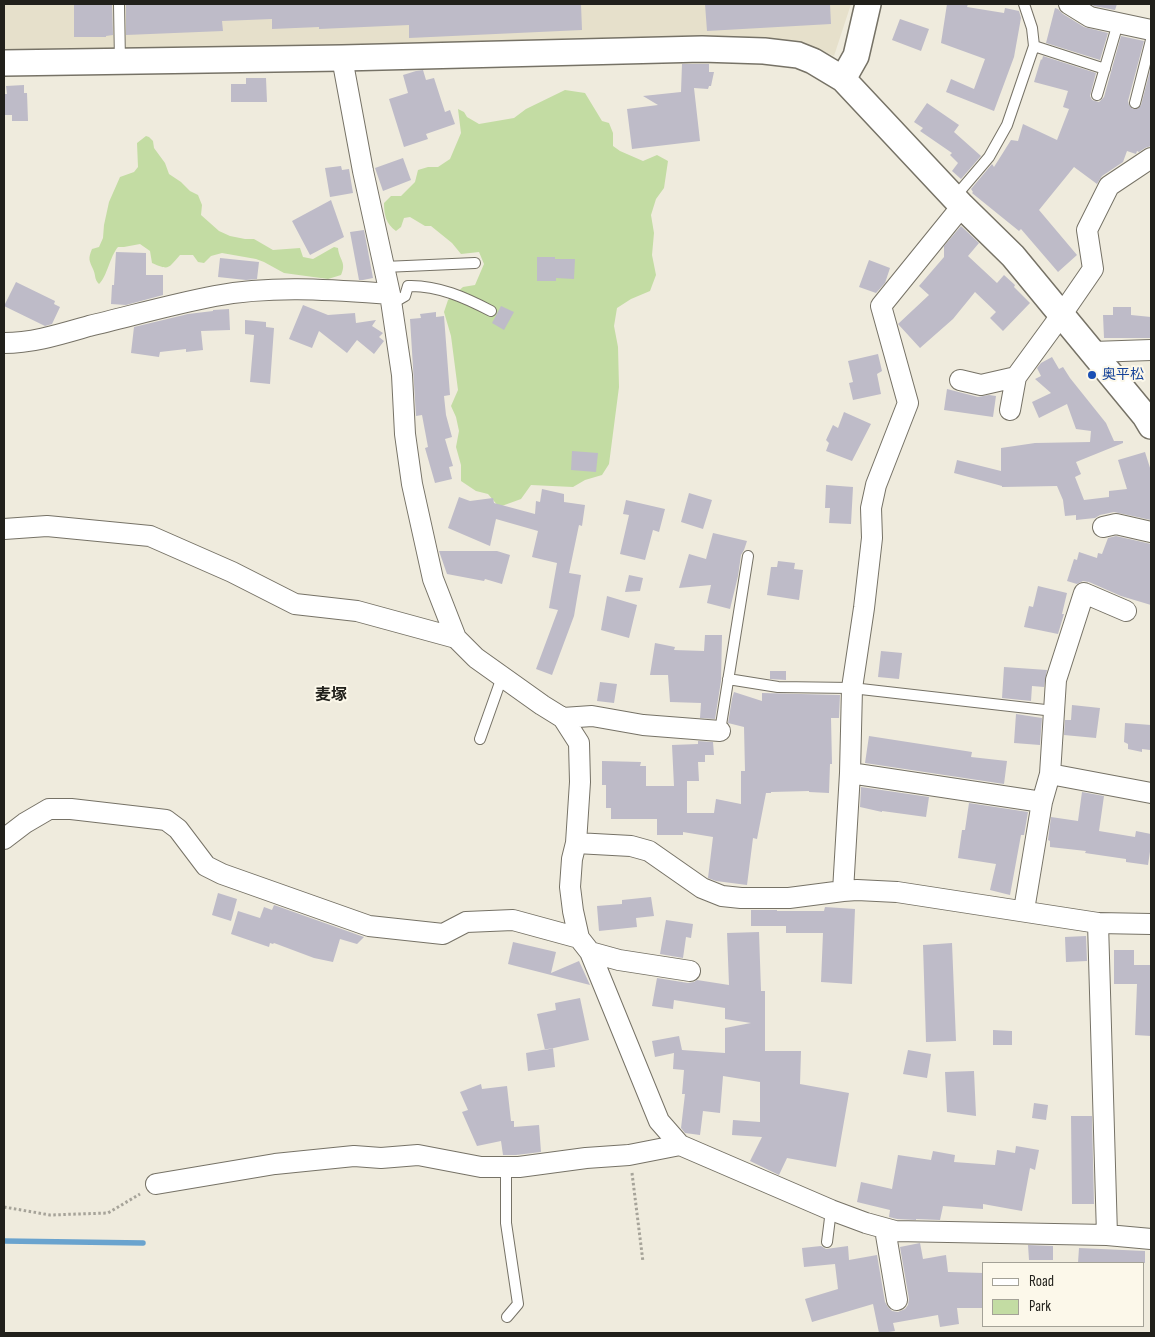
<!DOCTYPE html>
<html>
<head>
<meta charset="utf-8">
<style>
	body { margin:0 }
	#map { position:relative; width:1155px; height:1337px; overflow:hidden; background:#efebdd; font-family:"Sofia Sans Condensed",sans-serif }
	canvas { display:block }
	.frame { position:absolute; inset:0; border:5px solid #21201b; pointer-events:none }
	.legend { position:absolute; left:982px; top:1262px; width:162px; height:65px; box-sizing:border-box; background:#fcf8ea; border:1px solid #a4a297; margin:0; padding:6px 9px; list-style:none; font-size:15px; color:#21201b }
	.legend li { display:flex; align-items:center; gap:10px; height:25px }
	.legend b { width:25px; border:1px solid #a4a297 }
</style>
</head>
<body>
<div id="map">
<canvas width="1155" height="1337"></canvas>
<div class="frame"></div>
<ul class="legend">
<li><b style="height:6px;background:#fff"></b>Road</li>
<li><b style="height:14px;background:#c3dca3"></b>Park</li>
</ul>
</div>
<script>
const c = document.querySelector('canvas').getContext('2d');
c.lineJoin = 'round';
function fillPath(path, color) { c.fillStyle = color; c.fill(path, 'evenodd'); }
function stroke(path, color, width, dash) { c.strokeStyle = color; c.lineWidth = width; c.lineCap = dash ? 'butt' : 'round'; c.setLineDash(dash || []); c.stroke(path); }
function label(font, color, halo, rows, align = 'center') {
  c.font = font + ' "Sofia Sans Condensed","Noto Sans JP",sans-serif'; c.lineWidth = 4; c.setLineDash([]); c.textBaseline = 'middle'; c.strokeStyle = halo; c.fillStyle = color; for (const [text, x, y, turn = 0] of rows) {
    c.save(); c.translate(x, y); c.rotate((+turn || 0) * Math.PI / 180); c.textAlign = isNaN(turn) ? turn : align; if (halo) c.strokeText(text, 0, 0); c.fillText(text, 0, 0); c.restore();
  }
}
const built = new Path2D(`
	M4 4H851L834 56 800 41 727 37 353 47 4 50Z`);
const green = new Path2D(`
	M565 90 585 93 602 121 609 123 613 133V146L620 151 643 161 657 155 668 161 664 188 656 199 651 215 654 233 652 255 656 275 650 291 631 299 617 308 614 326 618 347 619 387 609 464 602 475 585 480 573 487 531 485 521 499 499 507 488 494 476 491 461 481V465L456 447 459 431 456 417 451 406 458 390 451 336 444 312 448 300 463 287 475 285 484 264 479 252 461 254 452 243 431 226H425L410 217 404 218 401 227 396 231C386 224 384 215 384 203L391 196H401L415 182 418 170 428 167H438L450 159 461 133 458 109 464 112 467 117 479 124 514 118 526 109Z
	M146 136 149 137 153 141 154 148 165 163 169 174 181 182 190 191 198 195 202 205 201 215 219 231 230 236 245 239H254L273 250 300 248 303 257 313 259 334 247 338 248C339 260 347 262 341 275L328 279 284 273 264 262 256 259 222 253 211 256 204 263 198 262 193 255H180C168 268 170 271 152 263L150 251 140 244 124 247H118C110 256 107 277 99 284 94 279 96 275 93 269 89 260 88 259 92 249L99 247 103 238 104 225 109 202 120 177 134 172 138 167 137 143Z`);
const stream = new Path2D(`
	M4 1241 143 1243`);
const building = new Path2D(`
	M74 4H112L113 35 106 36V37H74Z
	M126 4H581L582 30 409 38V25L319 29V27L272 29V19L222 21 223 31 126 35Z
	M705 4H830L831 24 707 31Z
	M947 4H968L967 7 1004 13 1005 8 1019 11 1021 18 1014 57 994 111 946 92 951 79 974 89 985 59 941 43Z
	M1091 4H1117L1115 10 1094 6Z
	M1055 8 1058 9 1063 14 1084 27 1108 33 1100 60 1046 43Z
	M900 19 929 29 921 51 892 40Z
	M1121 36 1144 41 1128 101 1129 105 1133 109H1137L1141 105 1151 67V146L1145 148 1139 152 1137 151 1136 154 1127 151 1123 162 1102 176 1097 184 1074 167 1039 210 1077 255 1058 272 1021 229 1019 231 972 193 973 192 971 189 992 164 994 167 1011 140 1018 141 1023 124 1057 140 1069 109 1063 107 1068 91 1034 82 1041 59 1042 60 1043 56 1096 73 1090 96 1092 100 1099 102 1104 97Z
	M682 64H709V72H714L711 86H709L708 89 694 88 700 141 632 149 627 109 658 105 643 96 681 92Z
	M423 70 426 80 434 78 445 112 450 110 455 124 426 134 428 139 404 147 389 99 408 93 403 75 416 71Z
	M246 78H266L267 102H231V84H246Z
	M24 85V93H27L28 121H12V115H5V110H4V94H7L6 86Z
	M927 103 959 125 954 132 981 156 961 179 952 171 958 163 950 155 952 153 920 131 923 128 914 122Z
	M403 158 411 180 383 191 375 168Z
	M341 166 342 170 349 169 353 193 330 197 325 168Z
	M331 200 344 237 310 255 292 221Z
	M961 226 979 243 968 256 997 283 1004 275 1015 285 1014 287 1030 303 1003 331 990 318 996 312 975 292 953 319 920 348 898 324 929 295 919 286 944 257V246Z
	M364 230 373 278 363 280H359L350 232Z
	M116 252 146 253V275H163V295L126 305 111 304 112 285H114Z
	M537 257H555V259H575L574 279 556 278V281H537Z
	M220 258 259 262 257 279 246 280 218 277Z
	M869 260 890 268 885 283 876 293 859 287Z
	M16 282 55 301 54 304 60 307 52 324 45 326 4 306Z
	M303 305 328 315 355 313 356 323 376 320 372 326 383 333 379 337 384 341 374 354 357 340 347 353 319 331 312 348 289 339Z
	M501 306 514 312 504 330 492 323Z
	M1113 307H1131V315L1151 317V338H1104L1103 315H1113Z
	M229 309 230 330 201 331 203 350 186 352V349L160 352 159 357 131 353 134 327 188 314 213 311V310Z
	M436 312V317L444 316 450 395 444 396 446 415 452 437 445 439 453 466 449 467 452 479 435 483 425 448 428 447 422 415 416 416 410 319 421 318 420 314Z
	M245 320 266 322V327L274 328 270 384 250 382 254 335 245 334Z
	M878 354 882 371 877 374 881 394 853 400 849 383 853 382 848 361Z
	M1052 357 1059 369 1063 367 1070 378 1106 423 1114 441H1123V443L1076 462 1081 474 1075 477 1084 500 1109 497V491L1127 489 1118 460 1145 452 1151 471V520L1114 512 1100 515 1095 518 1076 520V515L1065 516 1063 500 1057 486 1002 487V486L954 473 957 460 1001 471V448L1035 443 1090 442 1091 431 1076 429 1067 404 1039 418 1032 402 1051 393 1035 379 1041 376 1037 368 1041 363Z
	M947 389 978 397 989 395 996 396 993 417 944 410Z
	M844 412 871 424 852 461 826 451 829 443 826 440 833 425 838 428Z
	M572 451 598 453 596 472 571 470Z
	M826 485 853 487 851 524 829 523 830 508H825Z
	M542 489 564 494V502L585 505 582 526 579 525 569 573 581 575 574 616 552 675 536 669 558 610 549 608 557 563 532 557 538 531 496 519 490 546 448 528 459 497 470 501 493 498 494 503 535 514 536 501 540 502Z
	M689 493 712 500 703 529 681 522Z
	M626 500 665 509 659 532 653 530 645 560 620 554 629 515 623 514Z
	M713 533 747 541 744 550 741 555 738 576 730 609 707 603 711 585 679 588 689 554 706 559Z
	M1116 536 1151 544V605L1121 596 1089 582 1083 581 1077 584 1067 581 1074 559 1077 560 1079 552 1097 558 1098 553 1102 554 1108 538Z
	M439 551H497L510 555 502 584 485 579 484 581 447 574Z
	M778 561 795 563 794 569 803 570 799 600 767 595 771 567H777Z
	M629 575 643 578 640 591 625 592Z
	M1038 586 1067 593 1062 614H1064L1058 634 1024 627 1029 606 1033 607Z
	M607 596 637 605 629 638 601 630Z
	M705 635H722L721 681 715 719 700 718 701 703 670 702 668 675H650L655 643 675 647 674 650 704 651Z
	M881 651 902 653 899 679 878 677Z
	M1004 667 1047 670 1044 687 1032 686 1031 701 1002 698Z
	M770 671H786V680L770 679Z
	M600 682 617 684 614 703 597 701Z
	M734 692 762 701V693L840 695 839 718H831L832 764H830L829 793 809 792V791L771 792V793H766L757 839 753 838 747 885 716 881 708 878 713 837 683 832V835H657V819H611V808H606V785H602V761L641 762 640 766H646V786H674L672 745 698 744V741L713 742 714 755H705V762H698L699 781H687V813H714L716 799 741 804V771H745L744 727 728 723 732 699Z
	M1072 705 1100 708 1096 738 1064 735 1065 720H1071Z
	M1016 714 1042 718 1040 745 1014 743Z
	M1125 723 1151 725 1150 750 1142 749V752L1128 749V744L1124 742Z
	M869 736 972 752 971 757 1007 761 1004 784 865 763Z
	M861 787 929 797 926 817 882 811V812L860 807Z
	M1082 792 1104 796 1099 831 1135 837 1136 831 1151 834V845L1148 865 1126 862V859L1085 853 1086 851 1050 847V841L1048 840 1051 817 1078 821Z
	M969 803 1028 812 1024 835H1021L1010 895 990 890 996 864 958 858 962 830H965Z
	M218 893 237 899 231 921 212 915Z
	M651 897 654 916 636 918 637 927 599 931 597 906 622 904V900Z
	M274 905 364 937 357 944 340 939 333 962 314 958 274 943 273 944 270 943 269 947 231 934 238 911 260 918 264 907 272 910Z
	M825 907 855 909 852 984 821 982 823 933H786V926H751V910H777V911H824Z
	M666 920 693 924 691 938 686 937 683 958 660 954Z
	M759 932 761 991H765V1051H801L800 1084 849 1093 836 1167 787 1158 779 1175 750 1161 762 1137 732 1135 733 1120 760 1122V1082L723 1076 720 1113 703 1111 700 1135 685 1133 681 1128 685 1094H682L684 1070 673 1069 674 1053 655 1057 652 1041 679 1036 682 1050 725 1053V1028L751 1023 725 1019V1008L674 1000 673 1009 652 1006 657 978 688 983 694 982 697 980 729 985 727 933Z
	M1086 936 1087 961 1066 962 1065 937Z
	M513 942 556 952 551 973 579 961 590 985 508 964Z
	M952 943 956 1041 926 1042 923 945Z
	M1114 950H1134V965H1151V1036L1135 1035 1137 984H1114Z
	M580 998 589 1040 545 1050 537 1014 556 1010 555 1003Z
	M993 1030 1012 1031V1045H993Z
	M553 1048 555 1067 528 1071 526 1053Z
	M908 1050 931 1054 927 1078 903 1074Z
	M974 1071 976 1116 947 1112 945 1072Z
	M481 1084 482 1089 507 1086 511 1121H514V1127L539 1125 541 1152 516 1155H503L501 1141 477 1146 462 1112 468 1110 460 1092Z
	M1034 1103 1048 1105 1046 1120 1032 1118Z
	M1071 1116H1092L1094 1204H1072Z
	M1016 1146 1039 1150 1035 1170 1030 1168 1022 1211 983 1204V1209L943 1206 940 1220 916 1219V1220L897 1219 889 1217 890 1210 857 1202 861 1182 892 1189 898 1155 931 1160 933 1151 955 1155 954 1162 995 1165 997 1150 1015 1153Z
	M920 1243 923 1259 946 1255 948 1272 984 1273V1308H957L959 1324 940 1327 938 1315 893 1323 895 1331 882 1333H879L873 1304 812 1322 805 1299 838 1289 835 1264 804 1267 802 1248 821 1246 826 1249 848 1246 849 1260 877 1255 885 1302 888 1307 892 1311 898 1312 905 1309 908 1305 909 1299 900 1247Z
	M1028 1245 1053 1246V1260H1029Z
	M1079 1248 1145 1251V1263H1078Z`);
const path = new Path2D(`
	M632 1173 643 1262
	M4 1207 50 1215 108 1213 140 1194`);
const service = new Path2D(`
	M119 4 120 62
	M1024 4 1032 28 1034 46 1105 69
	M1097 95 1118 23
	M1135 103 1151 40
	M954 198 989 157 1007 125 1034 46
	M384 267 475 263
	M391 304 405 296 408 286C438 285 466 298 491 311
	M728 679 778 687 852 688 1054 711
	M720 731 748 556
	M480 739 502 677
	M506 1167V1223L518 1304 507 1317
	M827 1242 831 1210`);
const minor = new Path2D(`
	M1069 4 1090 17 1151 30
	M342 58 363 171 390 294 402 375 405 434 412 484 433 579 456 638 476 658 542 705 563 718 579 743 580 782 576 843 572 859 570 887 573 911 579 938 590 952 659 1121 680 1145 831 1210 866 1223 895 1231 1107 1235 1151 1239
	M4 343C33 343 61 334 89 326 131 316 173 304 215 296 273 285 332 290 390 294
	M1093 352 1151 350
	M960 380 981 385 1016 377 1062 314 1093 269 1087 230 1109 186 1151 158
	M1010 410 1016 377
	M1103 527 1116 524 1151 532
	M4 529 47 526 150 536 232 572 295 604 357 611 456 638
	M563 718 592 716 643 725 720 731
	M850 773 852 688 864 608 872 538 871 508 876 485 908 403 881 306 962 206
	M1050 774 1151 793
	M4 839 25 823 49 809H71L166 820 178 829 206 866 222 874 369 926 443 934 466 922 513 920 579 938
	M576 843 631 846 649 851 702 888 722 896 741 898H789L843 891 857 890 897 892 1098 923 1107 1235
	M843 891 850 773 1042 802
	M1024 910 1042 802 1050 774 1056 680 1084 593 1126 611
	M1098 923 1151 924
	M590 952 619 960 690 971
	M156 1184 275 1164 354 1156 381 1158 418 1155 481 1167H519L586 1158 629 1155 680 1145
	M885 1229 897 1300`);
const tertiary = new Path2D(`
	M4 63 342 58 702 49 764 51 798 55 813 61 843 79 962 206 1013 256 1145 416 1151 426
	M843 79 856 56 868 4`);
const markers = [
	[1092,375,5,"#1a4fb4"]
];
const transitNames = [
	["奥平松",1102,375]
];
const quarterNames = [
	["麦塚",331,696]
];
fillPath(built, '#e6e0cb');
fillPath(green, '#c3dca3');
stroke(stream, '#6aa3ce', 5.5);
fillPath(building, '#bebbc8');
stroke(service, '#767266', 12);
stroke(minor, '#767266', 22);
stroke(tertiary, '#767266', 28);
stroke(path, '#a6a399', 3, [2.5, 2.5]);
stroke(service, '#fff', 10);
stroke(minor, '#fff', 20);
stroke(tertiary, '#fff', 25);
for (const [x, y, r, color] of markers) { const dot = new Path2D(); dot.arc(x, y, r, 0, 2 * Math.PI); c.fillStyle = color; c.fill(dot); stroke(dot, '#fcf8ea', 2); }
label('14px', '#164399', '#fcf8ea', transitNames, 'left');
label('bold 16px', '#21201b', '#fcf8ea', quarterNames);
</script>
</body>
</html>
